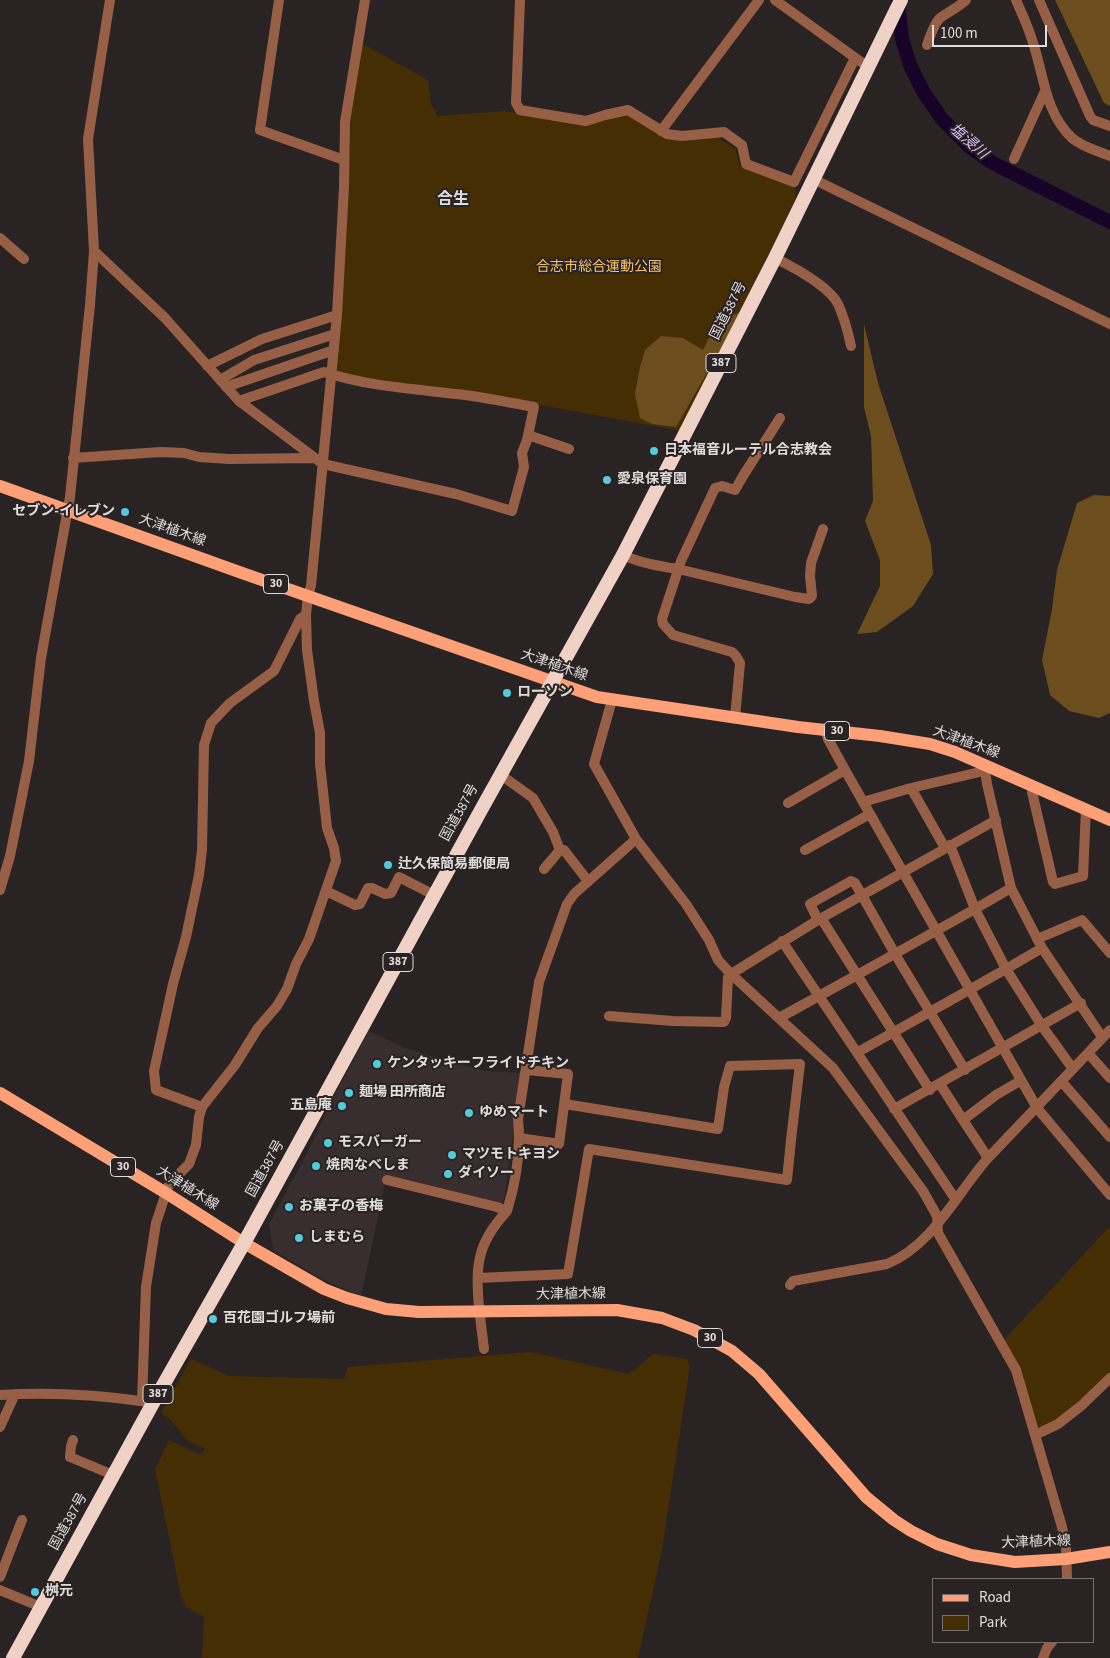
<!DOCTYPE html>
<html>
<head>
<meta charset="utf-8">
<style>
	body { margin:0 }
	#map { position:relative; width:1110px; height:1658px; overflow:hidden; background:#292324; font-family:"Source Sans 3",sans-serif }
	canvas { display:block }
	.legend { position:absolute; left:932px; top:1578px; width:162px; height:65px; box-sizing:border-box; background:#292324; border:1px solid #726d6e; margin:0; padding:6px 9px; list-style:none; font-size:15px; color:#e0dcdc }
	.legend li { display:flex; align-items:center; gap:10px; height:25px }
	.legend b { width:25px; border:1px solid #726d6e }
	.scale { position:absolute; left:932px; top:25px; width:115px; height:22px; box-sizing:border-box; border:2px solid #e0dcdc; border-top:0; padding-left:6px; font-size:15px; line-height:18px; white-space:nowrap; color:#e0dcdc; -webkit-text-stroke:4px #292324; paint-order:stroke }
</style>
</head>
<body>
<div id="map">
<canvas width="1110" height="1658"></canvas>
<ul class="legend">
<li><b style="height:6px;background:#fd9f77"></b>Road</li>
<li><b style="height:14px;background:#462e04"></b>Park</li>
</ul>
<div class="scale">100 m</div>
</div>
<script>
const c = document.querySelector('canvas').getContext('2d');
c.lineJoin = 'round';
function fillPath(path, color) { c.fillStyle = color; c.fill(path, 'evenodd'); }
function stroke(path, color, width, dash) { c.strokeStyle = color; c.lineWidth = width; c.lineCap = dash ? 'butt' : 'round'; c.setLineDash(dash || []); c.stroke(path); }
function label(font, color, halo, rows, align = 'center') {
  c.font = font + ' "Source Sans 3","Noto Sans JP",sans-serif'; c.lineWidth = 4; c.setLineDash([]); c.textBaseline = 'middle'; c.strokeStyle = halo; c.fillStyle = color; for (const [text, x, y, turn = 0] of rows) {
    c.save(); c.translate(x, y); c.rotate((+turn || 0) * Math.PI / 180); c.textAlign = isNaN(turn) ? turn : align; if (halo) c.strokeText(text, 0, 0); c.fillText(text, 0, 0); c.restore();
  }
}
const built = new Path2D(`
	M369 1031 405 1048 441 1059 486 1071 522 1073 504 1200 498 1206 386 1179 361 1297 318 1277 273 1250 269 1224 305 1157 335 1094Z`);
const green = new Path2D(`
	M361 43 428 80 431 104 438 116 505 111 586 124 628 113 665 136H716L736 150 739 165 795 185V200L682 431 469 392 336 374 348 121Z
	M1110 1226V1373L1056 1422 1041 1427 1034 1424 1004 1340Z
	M530 1352 629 1374 653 1354 687 1359 690 1366 662 1550 638 1658H202L204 1617 186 1607 181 1596 155 1469 169 1440 201 1455 205 1449 187 1440 169 1418 161 1413 191 1359 229 1376 344 1379 348 1367Z`);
const forest = new Path2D(`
	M1055 0H1110V106L1104 103Z
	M742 312 676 427 652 424 640 418 635 394 640 367 645 350 661 336 683 338 703 350 718 319Z
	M864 324 878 383 931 545 933 574 913 606 877 632 857 634 880 586V560L865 521 873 501 871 436 864 407Z
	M1094 495 1110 496V713L1099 718 1069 711 1050 695 1042 660 1052 609 1057 570 1077 503Z`);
const river = new Path2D(`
	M898 1 902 39 910 65 924 93 942 119 970 147 991 162 1110 222`);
const minor = new Path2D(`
	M279 0 260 130 344 160
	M520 0 516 103 520 110 586 121 605 115 628 110 667 134 682 136 724 132 742 145 746 164 794 182 855 58
	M775 0 868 67
	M1016 0C1022 14 1029 28 1033 43 1044 75 1045 113 1072 138 1082 147 1098 151 1110 156
	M1039 0 1090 116 1093 120 1110 126
	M927 45C930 37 933 26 939 19 946 13 958 8 966 0
	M661 131 759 0
	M1014 159 1045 91
	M813 179 1110 324
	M0 238 24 259
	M94 251 165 318 239 401 323 464 456 494 512 511 524 467 522 453 527 440 534 407C511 403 488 398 465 395 418 389 369 387 324 372L239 401
	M775 258C793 267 829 286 838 304 844 317 848 332 851 346
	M207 366 262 339 337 315
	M220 380 254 360 335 334
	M226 387 334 350
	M528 435 569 449
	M73 458 161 452 184 453 199 457 229 459 314 458
	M623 555C640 563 659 566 678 569L795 597 809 599 812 596 810 576 811 563 823 529
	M612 700 594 764 636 839 686 904 709 940 718 960 731 974 833 1068 923 1191 937 1216 938 1233 1016 1370 1062 1527 1066 1547 1067 1579
	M735 718 740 663 736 656 732 652 673 635 663 624 662 619 681 561 715 488 722 486 735 490 743 476 780 418
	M825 730 828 739 845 770 1037 1108 1110 1195
	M984 764 987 784 1011 888 1042 948 1102 1037
	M501 775 533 798 553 832 560 850H564L588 881
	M1033 786 1032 792 1053 882 1055 884 1083 876 1086 809
	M863 802 911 788
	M788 803 845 770
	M950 845 975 909 1011 888
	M945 848 911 788 984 771
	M805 850 870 814
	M544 869 560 850
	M0 890 10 856 29 761 41 658 70 497 90 305 94 251 88 139 110 0
	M326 891 355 905 360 904 368 888H372L385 894 391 893 399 877 434 895
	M818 920 810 904 851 881 855 883 895 954 965 1070
	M1037 939 1082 920 1110 953
	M782 941 956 1200
	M1042 948 1006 969 1042 1026 1073 1069
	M609 1016 673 1021 724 1022 726 1018 728 977 731 974 818 920 996 820
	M779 1018 857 975 821 918
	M858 1052C907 1025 957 997 1006 969L975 909 857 975 930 1090
	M1088 1053 1110 1078
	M1062 1082 1110 1137
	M940 1084 963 1120
	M202 1107 156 1090 154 1071 173 984 186 937 199 875 202 850 204 745 211 723 230 703 274 671 300 619 306 615
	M894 1109 1081 1003
	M520 1138 559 1144 568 1074 527 1070
	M988 1158 963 1120 996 1095 1020 1081
	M387 1180 497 1207 507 1211C516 1182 521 1149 518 1119L539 982 567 904 574 894 636 839
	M478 1278 568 1274 589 1149 787 1180 791 1140 800 1064 730 1066 724 1087 718 1129 565 1104
	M790 1285 793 1281 887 1264C933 1245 957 1193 988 1158L1110 1030
	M484 1349C481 1322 474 1283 480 1257 484 1239 495 1224 507 1211
	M0 1395C49 1392 100 1395 148 1402
	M142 1401 146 1287 156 1223 168 1187 174 1179 189 1164 196 1145 199 1117 202 1107 235 1065 258 1028 277 1006 287 989 296 964 309 939 336 861 334 848 327 828 320 764V733L314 701 307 650 306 615 308 595 311 586 337 315 344 187 345 122 365 0
	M0 1427 15 1394
	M1035 1435 1058 1424 1081 1406 1110 1378
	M73 1440 71 1446 70 1457 113 1475
	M0 1577 22 1520
	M0 1590 41 1607
	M1043 1658 1047 1648 1052 1642`);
const major = new Path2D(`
	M0 486 242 573 597 697 798 727 880 736 930 744 955 752 1110 820
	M0 1093 166 1193 244 1243 324 1289 347 1298 386 1309 419 1312 617 1310 662 1318 694 1330 732 1351 759 1374 866 1497 894 1520 911 1531 937 1544 971 1555 1015 1562 1066 1559 1110 1552`);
const highway = new Path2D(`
	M13 1658 153 1403 244 1243 481 810 623 555 775 258 901 0`);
const markers = [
	[654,451,5,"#54cadd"],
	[607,480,5,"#54cadd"],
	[125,512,5,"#54cadd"],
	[507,693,5,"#54cadd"],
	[388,865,5,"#54cadd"],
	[377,1064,5,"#54cadd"],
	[349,1093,5,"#54cadd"],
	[342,1106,5,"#54cadd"],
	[469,1113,5,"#54cadd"],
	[328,1143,5,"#54cadd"],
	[452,1155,5,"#54cadd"],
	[316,1166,5,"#54cadd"],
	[448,1174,5,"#54cadd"],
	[289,1207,5,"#54cadd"],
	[299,1238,5,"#54cadd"],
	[213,1319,5,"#54cadd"],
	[35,1592,5,"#54cadd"]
];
const shields = [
	[721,363,30],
	[276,584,25],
	[837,731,25],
	[398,962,30],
	[123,1167,25],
	[710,1338,25],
	[158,1394,30]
];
const shieldNames = [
	["387",721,363],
	["30",276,584],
	["30",837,731],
	["387",398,962],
	["30",123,1167],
	["30",710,1338],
	["387",158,1394]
];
const parkNames = [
	["合志市総合運動公園",599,268]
];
const streetNames = [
	["国道387号",729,311,-63],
	["大津植木線",172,531,20],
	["大津植木線",554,666,19],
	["大津植木線",966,743,20],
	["国道387号",460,813,-61],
	["国道387号",266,1169,-61],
	["大津植木線",187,1189,32],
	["大津植木線",571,1295,-1],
	["国道387号",69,1522,-61],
	["大津植木線",1036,1543,-2]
];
const poiNames = [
	["日本福音ルーテル合志教会",664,451],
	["愛泉保育園",617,480],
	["セブン-イレブン",115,512,"right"],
	["ローソン",517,693],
	["辻久保簡易郵便局",398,865],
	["ケンタッキーフライドチキン",387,1064],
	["麺場 田所商店",359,1093],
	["五島庵",332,1106,"right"],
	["ゆめマート",479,1113],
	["モスバーガー",338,1143],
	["マツモトキヨシ",462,1155],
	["焼肉なべしま",326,1166],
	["ダイソー",458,1174],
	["お菓子の香梅",299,1207],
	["しまむら",309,1238],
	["百花園ゴルフ場前",223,1319],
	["桝元",45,1592]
];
const waterNames = [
	["塩浸川",968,142,41]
];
const quarterNames = [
	["合生",453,200]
];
fillPath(built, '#392e2f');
fillPath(green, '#462e04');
fillPath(forest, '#6b4d1e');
stroke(river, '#170327', 14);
stroke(minor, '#985f47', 10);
stroke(major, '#fd9f77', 12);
stroke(highway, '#efd1c5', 14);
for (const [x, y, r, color] of markers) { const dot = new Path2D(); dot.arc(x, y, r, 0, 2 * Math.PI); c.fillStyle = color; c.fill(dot); stroke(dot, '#292324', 2); }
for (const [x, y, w] of shields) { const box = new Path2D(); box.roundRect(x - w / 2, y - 9.5, w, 19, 4); c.fillStyle = '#292324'; c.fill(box); stroke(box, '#e0dcdc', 1); }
label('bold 12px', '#e0dcdc', null, shieldNames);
label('14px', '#f8c068', '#292324', parkNames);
label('14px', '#e0dcdc', '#292324', streetNames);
label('bold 14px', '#e0dcdc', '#292324', poiNames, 'left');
label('italic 15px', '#dabbfb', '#292324', waterNames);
label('bold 16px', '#e0dcdc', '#292324', quarterNames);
</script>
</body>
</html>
